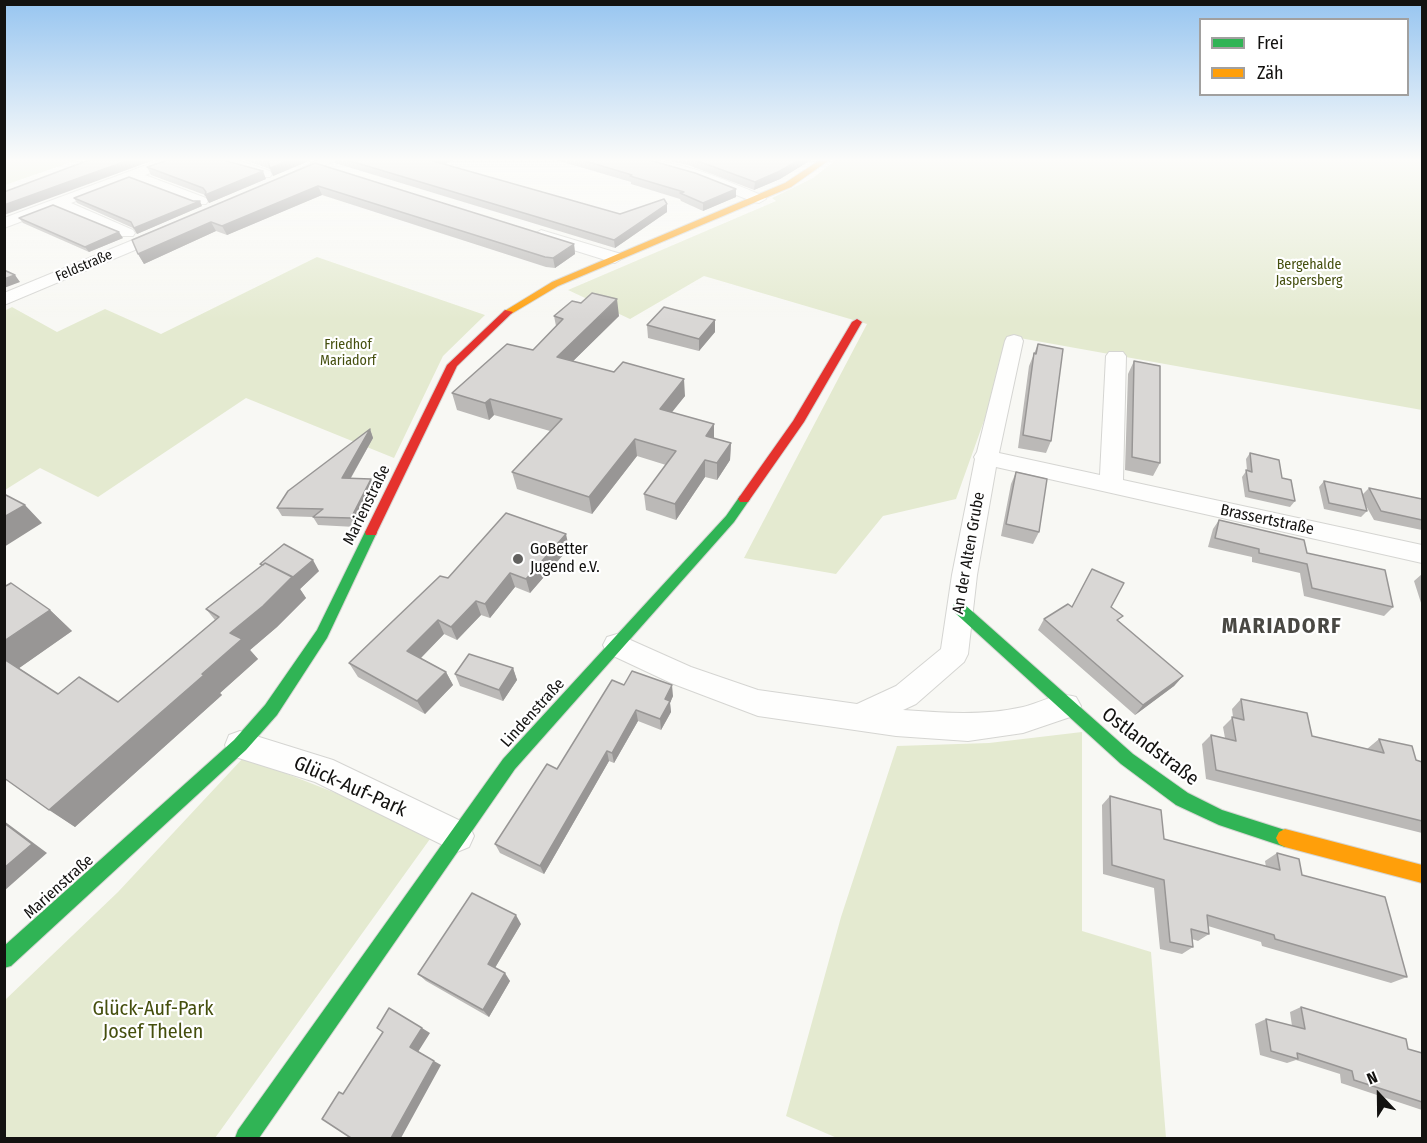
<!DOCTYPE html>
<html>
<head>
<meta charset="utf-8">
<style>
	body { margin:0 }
	#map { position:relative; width:1427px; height:1143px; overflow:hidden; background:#f8f8f4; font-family:"Fira Sans Condensed",sans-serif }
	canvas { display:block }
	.frame { position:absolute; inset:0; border:6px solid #131210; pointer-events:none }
	.legend { position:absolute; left:1199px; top:18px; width:210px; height:78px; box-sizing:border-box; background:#fff; border:2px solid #a1a09f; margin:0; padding:8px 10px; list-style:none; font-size:18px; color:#131210 }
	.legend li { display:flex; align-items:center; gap:12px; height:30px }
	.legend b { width:30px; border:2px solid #a1a09f }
	.north { position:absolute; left:1349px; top:1065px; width:60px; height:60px; -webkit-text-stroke:4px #fff; paint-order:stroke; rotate:338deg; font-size:16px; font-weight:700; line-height:24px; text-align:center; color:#131210 }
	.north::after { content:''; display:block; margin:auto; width:21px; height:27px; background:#131210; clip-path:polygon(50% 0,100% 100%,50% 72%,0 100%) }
</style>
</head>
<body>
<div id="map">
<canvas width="1427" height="1143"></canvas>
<div class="frame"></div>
<ul class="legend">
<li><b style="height:8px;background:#30b455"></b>Frei</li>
<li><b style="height:8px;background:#ff9f0a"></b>Zäh</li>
</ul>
<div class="north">N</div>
</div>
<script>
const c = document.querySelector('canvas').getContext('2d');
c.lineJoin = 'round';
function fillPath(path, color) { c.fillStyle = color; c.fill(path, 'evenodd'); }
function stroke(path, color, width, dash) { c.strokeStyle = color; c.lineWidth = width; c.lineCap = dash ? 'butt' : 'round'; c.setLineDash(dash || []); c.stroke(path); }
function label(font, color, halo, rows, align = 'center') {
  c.font = font + ' "Fira Sans Condensed",sans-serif'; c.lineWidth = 4.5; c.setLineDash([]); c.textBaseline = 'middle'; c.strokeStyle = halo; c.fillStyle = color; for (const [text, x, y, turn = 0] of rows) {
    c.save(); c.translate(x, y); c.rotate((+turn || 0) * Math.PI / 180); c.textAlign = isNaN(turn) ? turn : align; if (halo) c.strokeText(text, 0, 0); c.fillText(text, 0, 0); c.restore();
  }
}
const green = new Path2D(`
	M5 160H77L5 185Z
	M836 160H1422V410L1014 337 956 499 883 516 836 574 744 558 867 324 704 276 630 319 568 290 776 201 772 198 813 178Z
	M317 257 485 315 443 356 394 458 246 398 98 497 40 468 5 490 4 311 12 307 57 332 105 309 161 334Z
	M1082 732V931L1151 952 1166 1138H837L786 1116 841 917 897 746 989 743Z
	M244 757 435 832 215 1138H5V1000L118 892Z`);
const street = new Path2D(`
	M160 160H180L178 163 145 175 206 198 208 201 206 204H196L132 180 71 203 133 230 135 233 133 236H121L57 208 4 228V218Z
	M216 160H237L270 171 272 174 270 177H260L218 163Z
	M318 160H336L294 181 289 182 282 178Z
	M639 160C683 160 724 180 764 196L766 199 759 203 754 202 696 179 641 163Z
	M167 226 173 228 175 231 173 234 4 305V293Z
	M541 230 621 254 623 258 615 263 535 238 533 235Z
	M1014 335 1021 337 1023 341 999 453 1100 475 1106 356 1109 352H1123L1126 356 1123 480 1422 545V563L996 467 977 575 968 654 964 662 916 704 903 710C944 713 983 716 1023 707 1041 703 1058 691 1076 697L1081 706 1076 715 1023 733 968 741 896 736 758 716 671 683 607 653 603 645 607 637 617 634 691 667 758 690 857 704 896 686 941 649 952 575 975 459 974 457 977 452 1005 341 1007 337Z
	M240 731 333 760 469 825 474 836 469 847 457 852 315 782 229 755 225 745 229 735Z`);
const fast = new Path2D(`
	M744 495 750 499 734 522 515 769 259 1138H235L238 1130 503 759 726 516 740 496Z
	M371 527 377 532 327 638 277 715 246 750 11 966 4 968V946L234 740 265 705 317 630 365 532Z
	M959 602 964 604 1133 754 1188 793 1222 810 1291 832 1294 838 1291 844 1285 847 1219 825 1176 805 1121 764 954 612 952 608 954 604Z`);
const slow = new Path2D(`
	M820 160H829L791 187 558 286 511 314 503 312 552 282 785 183Z
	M1285 829 1422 865V883L1285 847 1279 844 1276 838 1279 832Z`);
const jam = new Path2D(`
	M505 310 513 312 457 366 377 532 376 535H366L365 532 447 365Z
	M857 319 862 322 804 422 748 502H740L738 499 740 496 793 421 852 322Z`);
const wall = new Path2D(`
	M244 160H311L273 176 270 169Z
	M334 160H453L444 164 620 214 667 204V212L615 248 335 163Z
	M556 160H649L736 197 703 211 681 201 680 199 631 184V182Z
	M663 160H811L780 179 754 190 688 165Z
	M315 163 574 244 575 254 555 268 546 267 322 195 227 235 216 231 144 264 138 254Z
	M147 167 266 179 209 203 205 195 151 175Z
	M74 198 193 201 202 206 137 234 133 228 77 203Z
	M19 218 123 238 89 252 23 223Z
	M554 316H619L573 361 685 396 671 412 714 438 731 443 730 460 717 480 705 477 676 520 646 510 644 494 666 465 637 456 592 514 517 489 512 472 550 431 494 415 489 420 457 410 452 393 533 350 556 326Z
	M647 325 715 332 699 351 648 338Z
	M1038 344 1051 441 1046 453 1018 448 1029 366Z
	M1134 361 1160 463 1153 476 1125 470 1128 374Z
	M370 429 373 438 351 478 375 487 355 527 318 525 313 517 282 516 277 508Z
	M1250 453 1282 478 1295 501 1290 507 1245 497 1242 477 1247 470 1246 459Z
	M1016 472 1039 532 1033 544 1001 536 1011 484Z
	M1324 481 1363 494 1369 488 1422 499V530L1374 520 1365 504 1367 511 1361 517 1324 509 1319 487Z
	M1219 520 1307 553 1393 607 1384 616 1304 596 1300 573 1252 562V557L1208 547 1213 529Z
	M569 548 530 593 515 587 490 618 481 615 457 640 444 634 421 658 446 672 453 685 425 714 358 677 349 663 448 578Z
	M260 564 319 571 300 589 306 598 277 627 250 650 258 659 220 693 222 695 75 827 4 778V587L50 610 72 631 19 668 58 694 118 702 215 620 206 609 262 566Z
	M1092 569 1111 607 1119 622 1183 676 1174 686 1135 715 1038 630 1044 619 1072 607Z
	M1422 574V606L1414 581Z
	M513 668 517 680 503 701 460 686 455 674Z
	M624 685 673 696 670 703 671 712 661 730 638 721 614 763 609 761 544 874 500 853 495 844 557 769Z
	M1241 699 1312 736 1367 749 1379 739 1416 760 1422 762V833L1206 779 1202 744 1211 735 1225 738 1223 727 1233 717 1232 709Z
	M1110 796 1164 839 1266 867 1265 861 1277 853 1302 875 1407 977 1391 983 1262 946 1261 942 1208 926 1209 934 1198 941 1192 939 1193 947 1182 954 1160 949 1154 888 1103 874 1102 805Z
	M521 924 495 968 510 981 489 1017 426 981 418 974Z
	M1301 1007 1408 1049 1422 1053V1110L1341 1083 1340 1074 1296 1060 1287 1063 1260 1055 1255 1024 1266 1019 1292 1026 1290 1012Z`);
const shadedWall = new Path2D(`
	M129 160H154L4 215V205Z
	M290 160H311L273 176 270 168Z
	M435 160H453L435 169 433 161Z
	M799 160H811L780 179 754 190 755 182Z
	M263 171 266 179 209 203 205 195Z
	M318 186 322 195 227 235 222 226Z
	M736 189V197L703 211V203Z
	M200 201 202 206 137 234 134 228Z
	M667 204V212L615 248 614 240Z
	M211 222 216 231 144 264 138 254Z
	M119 232 123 238 89 252 85 247Z
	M574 244 575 254 555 268 553 258Z
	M15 275 20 282 4 288V279Z
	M617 299 619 316 560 374 557 357Z
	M715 320V332L699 351V339Z
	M684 379 685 396 661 426 660 409Z
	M490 399 494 415 489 420 485 403Z
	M714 424V441L706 436Z
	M370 429 373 438 346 486 342 478Z
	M635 439 637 456 592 514 589 497Z
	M731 443 730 460 717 480V463Z
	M705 460V477L676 520 675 504Z
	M371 479 375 487 355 527 351 518Z
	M25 505 42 523 4 547V517Z
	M566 534 569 548 530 593 526 579Z
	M313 560 319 571 300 589 306 598 277 627 250 650 258 659 220 693 222 695 75 827 49 810 202 674 230 633 292 577Z
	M510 573 515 587 490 618 485 604Z
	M476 601 481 615 457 640 451 627Z
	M50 610 72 631 15 671 4 662V641Z
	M438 620 444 634 414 665 407 651Z
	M513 668 517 680 503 701 499 690Z
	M446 672 453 685 425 714 417 701Z
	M1183 676 1174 686 1135 715 1143 705Z
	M672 685 673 696 670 703 671 712 661 730 660 719 665 699Z
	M636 710 638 721 614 763 612 753Z
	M607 751 609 761 544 874 540 866Z
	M4 821 47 853 4 891Z
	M516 915 521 924 493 971 488 964Z
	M505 973 510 981 489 1017 483 1010Z
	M422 1028 430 1033 418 1052 410 1047Z
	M434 1061 441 1065 401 1138H391Z`);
const building = new Path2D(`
	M89 160H129L4 205V192Z
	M168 160H223L263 171 205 195 206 192 203 188 147 167Z
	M264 160H290L270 168 268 161Z
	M347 160H435L433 161 620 214 664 199 667 204 614 240Z
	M582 160H649L695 173 736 189 703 203 680 193 684 192 630 176 632 175Z
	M695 160H799L780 171 755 182Z
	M315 163 574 244 553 258 545 257 318 186 222 226 211 222 138 254 132 240Z
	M129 177 193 201H200L134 228 131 222 74 198Z
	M53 205 119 232 85 247 19 218Z
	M4 270 15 275 4 279Z
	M592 293 617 299 557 357 614 372 623 362 684 379 660 409 714 424 706 436 731 443 717 463 705 460 675 504 644 494 676 451 635 439 589 497 512 472 562 419 490 399 485 403 452 393 507 344 533 350 563 319 554 316 572 301 581 303Z
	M664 307 715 320 699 339 647 325Z
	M1038 344 1063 349 1051 441 1023 435 1034 353 1036 354Z
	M1134 361 1160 366V463L1132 457Z
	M370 429 342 478 371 479 351 518 313 517 323 509 277 508 288 491Z
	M1250 453 1279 460 1282 478 1291 480 1295 501 1249 491 1246 470 1252 472Z
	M1016 472 1047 479 1039 532 1006 524Z
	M1324 481 1361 489 1367 511 1329 503Z
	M1369 488 1422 499V520L1381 511Z
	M4 494 25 505 4 517Z
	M506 513 566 534 526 579 510 573 485 604 476 601 451 627 438 620 407 651 446 672 417 701 349 663 440 576 448 578Z
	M1219 520 1304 540 1307 553 1385 570 1393 607 1312 588 1307 564 1259 553V549L1215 538Z
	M284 544 313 560 293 577 265 563 263 565 260 564Z
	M265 563 292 577 263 606 230 633 242 639 202 674 204 675 49 810 4 778V659L58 694 79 677 118 702 219 617 206 609Z
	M1092 569 1124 583 1111 607 1123 616 1117 620 1183 676 1143 705 1044 619 1068 604 1072 607Z
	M11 583 50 610 4 641V587Z
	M469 654 513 668 499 690 455 674Z
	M632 671 672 685 665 699 670 701 660 719 636 710 612 753 607 751 540 866 495 844 547 764 557 769 612 680 624 685Z
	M1241 699 1307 713 1312 736 1384 753 1379 739 1412 746 1416 760 1422 762V821L1216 770 1211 735 1236 741 1232 717 1244 720Z
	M1110 796 1161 810 1164 839 1280 870 1277 853 1299 859 1302 875 1385 897 1407 977 1275 939 1274 935 1207 915 1209 934 1191 929 1193 947 1170 942 1164 880 1112 865Z
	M4 823 32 844 4 868Z
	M472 893 516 915 488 964 505 973 483 1010 418 974Z
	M1301 1007 1406 1039 1408 1049 1422 1053V1102L1354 1080 1352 1071 1297 1053 1298 1059 1271 1051 1266 1019 1305 1029Z
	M389 1008 422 1028 410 1047 434 1061 391 1138H351L322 1119 339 1092 343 1094 383 1032 377 1028Z`);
const markers = [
	[518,559,6,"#636260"]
];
const farParknames = [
	["Bergehalde",1309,265],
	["Jaspersberg",1309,281],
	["Friedhof",348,345],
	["Mariadorf",348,361]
];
const farStreetnames = [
	["Feldstraße",84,266,-23]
];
const streetNames = [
	["Marienstraße",367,505,-64],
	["Brassertstraße",1267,520,12],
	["An der Alten Grube",969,553,-80],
	["Lindenstraße",533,713,-48],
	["Marienstraße",59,887,-42]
];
const poiNames = [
	["GoBetter",530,550],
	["Jugend e.V.",530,568]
];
const nearStreetnames = [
	["Ostlandstraße",1150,747,37],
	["Glück-Auf-Park",350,787,24]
];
const nearParknames = [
	["Glück-Auf-Park",153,1009],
	["Josef Thelen",153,1032]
];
const districtNames = [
	["MARIADORF",1282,627]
];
fillPath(green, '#e4ead0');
stroke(street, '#d5d5d2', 2);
stroke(fast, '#d5d5d2', 2);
stroke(slow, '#d5d5d2', 2);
stroke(jam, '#d5d5d2', 2);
fillPath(street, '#fefefd');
fillPath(fast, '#30b455');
fillPath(slow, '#ff9f0a');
fillPath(jam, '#e5322d');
fillPath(wall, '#bbb9b7');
fillPath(shadedWall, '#989695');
fillPath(building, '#d9d7d5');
stroke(building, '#989695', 1.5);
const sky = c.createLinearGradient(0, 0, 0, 320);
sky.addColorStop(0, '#97c5f0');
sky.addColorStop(0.5, '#fcfcfa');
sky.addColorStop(1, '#fcfcfa00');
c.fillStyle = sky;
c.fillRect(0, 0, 1427, 320);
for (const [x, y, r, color] of markers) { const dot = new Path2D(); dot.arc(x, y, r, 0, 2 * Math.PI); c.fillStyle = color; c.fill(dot); stroke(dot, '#fff', 2); }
label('14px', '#454f0e', '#fff', farParknames);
label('14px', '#131210', '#fff', farStreetnames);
label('16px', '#131210', '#fff', streetNames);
label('16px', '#131210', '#fff', poiNames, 'left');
label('20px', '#131210', '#fff', nearStreetnames);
label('20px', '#454f0e', '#fff', nearParknames);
c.letterSpacing = '1.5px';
label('bold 22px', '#494843', '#fff', districtNames);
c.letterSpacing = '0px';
</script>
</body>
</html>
